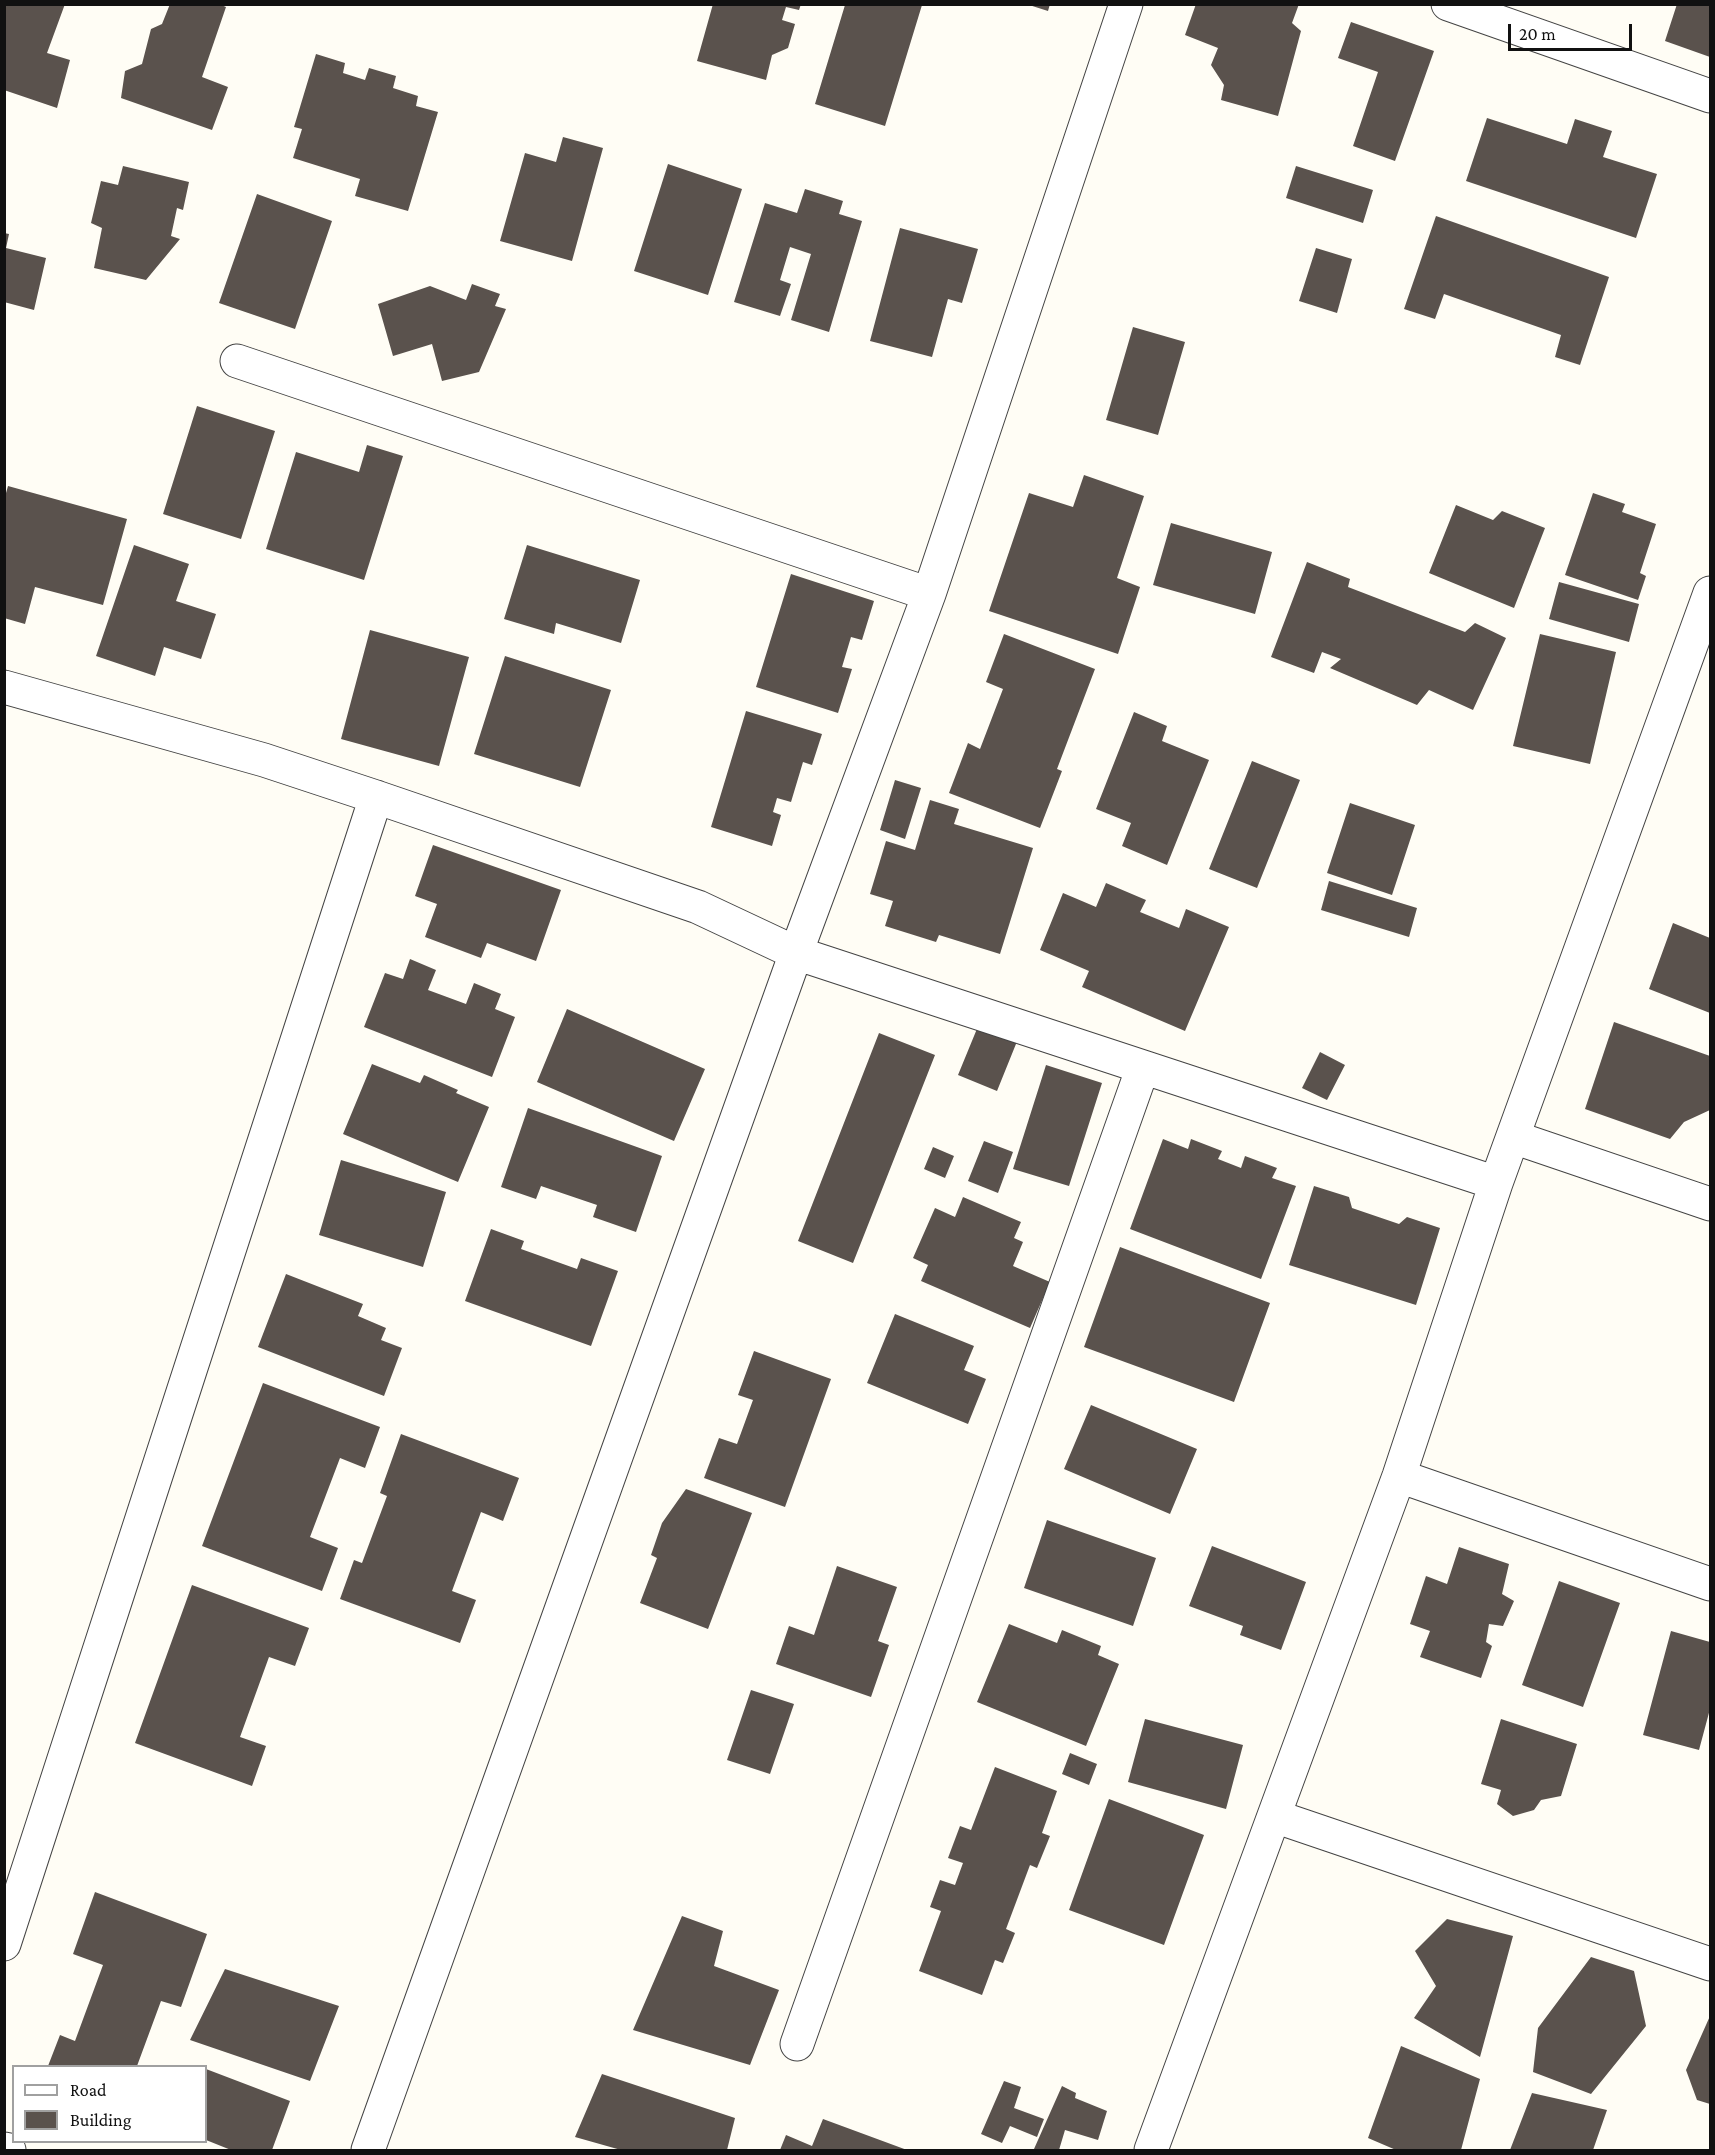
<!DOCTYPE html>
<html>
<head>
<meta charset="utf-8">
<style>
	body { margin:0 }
	#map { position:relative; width:1715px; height:2155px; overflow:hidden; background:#fffdf5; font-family:"Crimson Pro",serif }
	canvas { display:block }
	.frame { position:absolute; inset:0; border:6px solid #111; pointer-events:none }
	.legend { position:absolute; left:12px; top:2065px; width:195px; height:78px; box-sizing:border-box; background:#fff; border:2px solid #a0a0a0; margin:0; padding:8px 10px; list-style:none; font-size:18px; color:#111 }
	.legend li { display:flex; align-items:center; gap:12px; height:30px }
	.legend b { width:30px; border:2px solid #a0a0a0 }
	.scale { position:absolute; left:1508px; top:24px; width:124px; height:27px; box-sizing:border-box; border:3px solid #111; border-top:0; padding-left:8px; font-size:18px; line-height:21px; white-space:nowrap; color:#111; -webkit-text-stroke:4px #fff; paint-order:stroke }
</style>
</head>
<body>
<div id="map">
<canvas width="1715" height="2155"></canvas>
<div class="frame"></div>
<ul class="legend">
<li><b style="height:8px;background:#fff"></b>Road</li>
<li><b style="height:16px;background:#5a524d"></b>Building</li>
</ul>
<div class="scale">20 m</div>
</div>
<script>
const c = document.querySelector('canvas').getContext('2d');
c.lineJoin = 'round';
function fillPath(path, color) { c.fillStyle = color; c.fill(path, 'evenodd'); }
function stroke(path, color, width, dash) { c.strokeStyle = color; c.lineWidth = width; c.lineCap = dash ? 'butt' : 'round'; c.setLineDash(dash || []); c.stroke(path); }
const building = new Path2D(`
	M4 4H65L47 53 70 60 57 108 4 90Z
	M170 4H219L226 7 202 77 228 87 212 130 121 98 125 71 142 64 151 29 162 24Z
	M713 4H801L799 10 786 7 782 20 795 24 788 48 772 55 766 80 697 61Z
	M1026 4H1050L1048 11Z
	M1196 4H1299L1292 23 1301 31 1278 116 1221 100 1224 85 1211 65 1218 48 1185 35Z
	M1677 4H1710V57L1665 41Z
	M845 5H922L885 126 815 104Z
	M1351 22 1434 51 1395 161 1353 146 1378 72 1338 58Z
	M316 54 345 63 343 73 365 80 369 68 396 76 393 88 418 96 416 106 438 112 408 211 355 196 360 179 293 158 302 129 294 127Z
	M1487 118 1567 144 1575 119 1612 131 1603 157 1657 174 1636 238 1466 181Z
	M563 137 603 148 572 261 500 241 525 153 556 162Z
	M668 164 742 189 708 295 634 271Z
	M123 166 189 182 183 210 177 208 171 236 180 239 146 280 94 268 102 228 91 223 101 181 118 185Z
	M1296 166 1373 190 1363 223 1286 198Z
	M805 189 843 201 839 214 862 221 829 332 791 320 811 254 790 247 780 280 791 284 780 316 734 302 765 203 797 213Z
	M257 194 332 221 295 329 219 303Z
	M1436 216 1609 277 1580 365 1555 357 1561 335 1444 294 1435 319 1404 309Z
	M900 228 978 249 962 303 948 299 932 357 870 341Z
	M4 233 9 234 6 248 46 258 34 310 4 302Z
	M1316 248 1352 259 1337 313 1299 301Z
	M472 284 500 294 495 306 506 309 479 372 442 381 432 344 393 356 378 304 430 286 466 300Z
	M1133 327 1185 342 1158 435 1106 420Z
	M197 406 275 431 241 539 163 514Z
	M367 445 403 456 364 580 266 549 296 452 359 472Z
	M1084 475 1144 496 1117 578 1140 587 1118 654 989 611 1029 493 1073 507Z
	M8 486 127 519 103 605 35 587 25 624 4 618V500Z
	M1593 493 1625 504 1622 512 1656 524 1640 573 1646 576 1638 600 1565 575Z
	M1456 505 1493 520 1502 511 1545 528 1514 608 1429 573Z
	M1171 523 1272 552 1255 614 1153 585Z
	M134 545 189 564 176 601 216 614 201 659 164 647 155 676 96 656Z
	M527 545 640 580 621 643 556 623 554 634 504 619Z
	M1307 562 1350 579 1348 587 1465 632 1475 623 1506 638 1473 710 1429 690 1417 705 1330 668 1341 659 1322 652 1314 673 1271 657Z
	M791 574 874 601 862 640 851 637 842 667 852 669 838 713 756 687Z
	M1559 582 1639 604 1629 642 1549 619Z
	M370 630 469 657 439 766 341 739Z
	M1004 634 1095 669 1057 769 1062 771 1040 828 949 793 968 743 980 749 1003 689 986 682Z
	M1540 634 1616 652 1590 764 1513 746Z
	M505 656 611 690 580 787 474 754Z
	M746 711 822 734 812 765 803 762 791 802 777 798 773 812 781 815 772 846 711 827Z
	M1134 712 1167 726 1162 741 1209 760 1167 865 1122 846 1131 823 1096 809Z
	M1252 761 1300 780 1257 888 1209 869Z
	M895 780 921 788 905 839 880 830Z
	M930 800 959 809 954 824 1033 848 1000 954 939 935 936 942 885 926 893 901 870 894 886 841 915 850Z
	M1350 803 1415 825 1392 895 1327 873Z
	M433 845 561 890 536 961 487 943 481 958 425 937 437 904 415 896Z
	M1329 881 1417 908 1409 937 1321 910Z
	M1106 883 1146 900 1140 912 1179 928 1186 909 1229 927 1185 1031 1082 987 1089 971 1040 950 1063 893 1096 907Z
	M1673 923 1710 938V1013L1649 989Z
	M410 959 436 970 428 990 466 1004 474 983 501 994 495 1009 515 1017 492 1077 364 1027 385 973 403 979Z
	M567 1009 705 1069 674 1141 537 1082Z
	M981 1019 1020 1034 997 1091 958 1075Z
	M1614 1022 1710 1056V1110L1684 1122 1670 1139 1585 1109Z
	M879 1033 935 1055 853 1263 798 1241Z
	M1320 1052 1345 1065 1327 1100 1302 1088Z
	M372 1064 420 1083 424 1075 458 1090 456 1093 489 1107 458 1182 343 1134Z
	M1046 1065 1102 1083 1069 1186 1013 1169Z
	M528 1108 662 1156 636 1232 593 1217 597 1205 541 1186 536 1199 501 1187Z
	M1163 1139 1188 1149 1191 1139 1222 1151 1218 1159 1241 1168 1245 1156 1277 1168 1272 1178 1296 1186 1261 1279 1130 1229Z
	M984 1141 1013 1152 998 1193 968 1181Z
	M933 1147 954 1156 945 1178 924 1169Z
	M341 1160 446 1192 423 1267 319 1235Z
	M1314 1186 1349 1197 1352 1208 1399 1224 1407 1217 1440 1228 1416 1305 1289 1265Z
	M963 1197 1021 1222 1014 1238 1023 1242 1013 1266 1050 1282 1030 1328 921 1281 928 1265 913 1258 935 1208 955 1217Z
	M491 1229 524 1241 521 1249 577 1269 581 1258 618 1271 591 1346 465 1301Z
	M1120 1247 1270 1303 1234 1402 1084 1347Z
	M286 1274 363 1304 358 1316 386 1328 381 1340 402 1348 384 1396 258 1347Z
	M895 1314 974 1346 964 1370 986 1379 968 1424 867 1383Z
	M754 1351 831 1379 785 1507 704 1478 719 1438 737 1444 753 1400 738 1395Z
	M263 1383 380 1427 365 1468 340 1458 310 1537 338 1548 322 1591 202 1546Z
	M1091 1405 1197 1449 1170 1514 1064 1469Z
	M401 1434 519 1478 503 1521 481 1512 452 1591 476 1600 460 1643 340 1599 354 1560 362 1563 387 1496 380 1493Z
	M686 1489 752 1513 708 1629 640 1603 657 1558 651 1555 662 1523Z
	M1047 1520 1156 1558 1133 1626 1024 1588Z
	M1212 1546 1306 1582 1281 1650 1240 1635 1243 1626 1189 1606Z
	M1459 1547 1509 1564 1502 1594 1514 1601 1503 1626 1489 1624 1486 1642 1492 1646 1481 1678 1420 1657 1430 1631 1410 1624 1426 1576 1447 1584Z
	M837 1566 897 1587 878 1641 889 1645 871 1697 776 1664 789 1626 814 1635Z
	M1559 1581 1620 1603 1583 1707 1522 1685Z
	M192 1585 309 1628 295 1666 269 1657 240 1737 266 1746 252 1786 135 1743Z
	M1009 1624 1057 1643 1062 1630 1101 1646 1098 1655 1119 1664 1086 1746 977 1702Z
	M1671 1631 1710 1642V1709L1699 1750 1643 1735Z
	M751 1690 794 1704 770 1774 727 1760Z
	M1145 1719 1243 1745 1226 1809 1128 1782Z
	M1501 1719 1577 1744 1561 1796 1541 1800 1534 1810 1513 1816 1497 1804 1501 1790 1481 1784Z
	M1070 1753 1097 1764 1089 1785 1062 1774Z
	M995 1767 1057 1791 1042 1833 1050 1836 1037 1868 1030 1865 1006 1929 1015 1933 1003 1963 995 1960 982 1995 919 1971 941 1911 930 1907 940 1880 955 1885 963 1863 948 1858 960 1826 971 1830Z
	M1109 1799 1204 1835 1164 1945 1069 1910Z
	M95 1892 207 1934 181 2007 161 2001 137 2066H48L60 2035 75 2041 103 1965 73 1954Z
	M682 1916 723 1931 714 1966 779 1990 750 2065 633 2030Z
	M1447 1919 1513 1936 1480 2057 1414 2018 1436 1986 1415 1951Z
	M1591 1957 1634 1971 1646 2026 1591 2094 1533 2072 1538 2028Z
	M225 1969 339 2006 310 2081 190 2040Z
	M1710 2016V2104L1697 2100 1686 2070Z
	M1401 2046 1480 2079 1461 2150H1396L1368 2138Z
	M206 2069 290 2101 272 2150H231L206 2140Z
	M602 2074 735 2118 727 2150H621L575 2137Z
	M1004 2081 1021 2087 1014 2108 1044 2119 1037 2137 1010 2126 1002 2143 981 2134Z
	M1062 2086 1076 2093 1075 2098 1107 2111 1098 2140 1065 2130 1059 2150H1037L1034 2149Z
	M1532 2093 1607 2110 1593 2150H1510Z
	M823 2119 907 2150H780L786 2135 812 2146Z`);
const minor = new Path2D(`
	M1448 4 1710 96
	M237 361 929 594
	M4 687 264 760 376 797 698 907 796 953 1496 1183
	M1513 1137 1710 1204
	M1399 1476 1710 1584
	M1274 1816 1710 1964
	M4 1944 376 797
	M797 2044 1143 1067
	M4 2149 9 2150
	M368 2150 796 953 929 594 1126 4
	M1151 2150 1399 1476 1496 1183 1710 593`);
fillPath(building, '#5a524d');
stroke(minor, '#444', 35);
stroke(minor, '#fff', 33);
</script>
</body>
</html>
